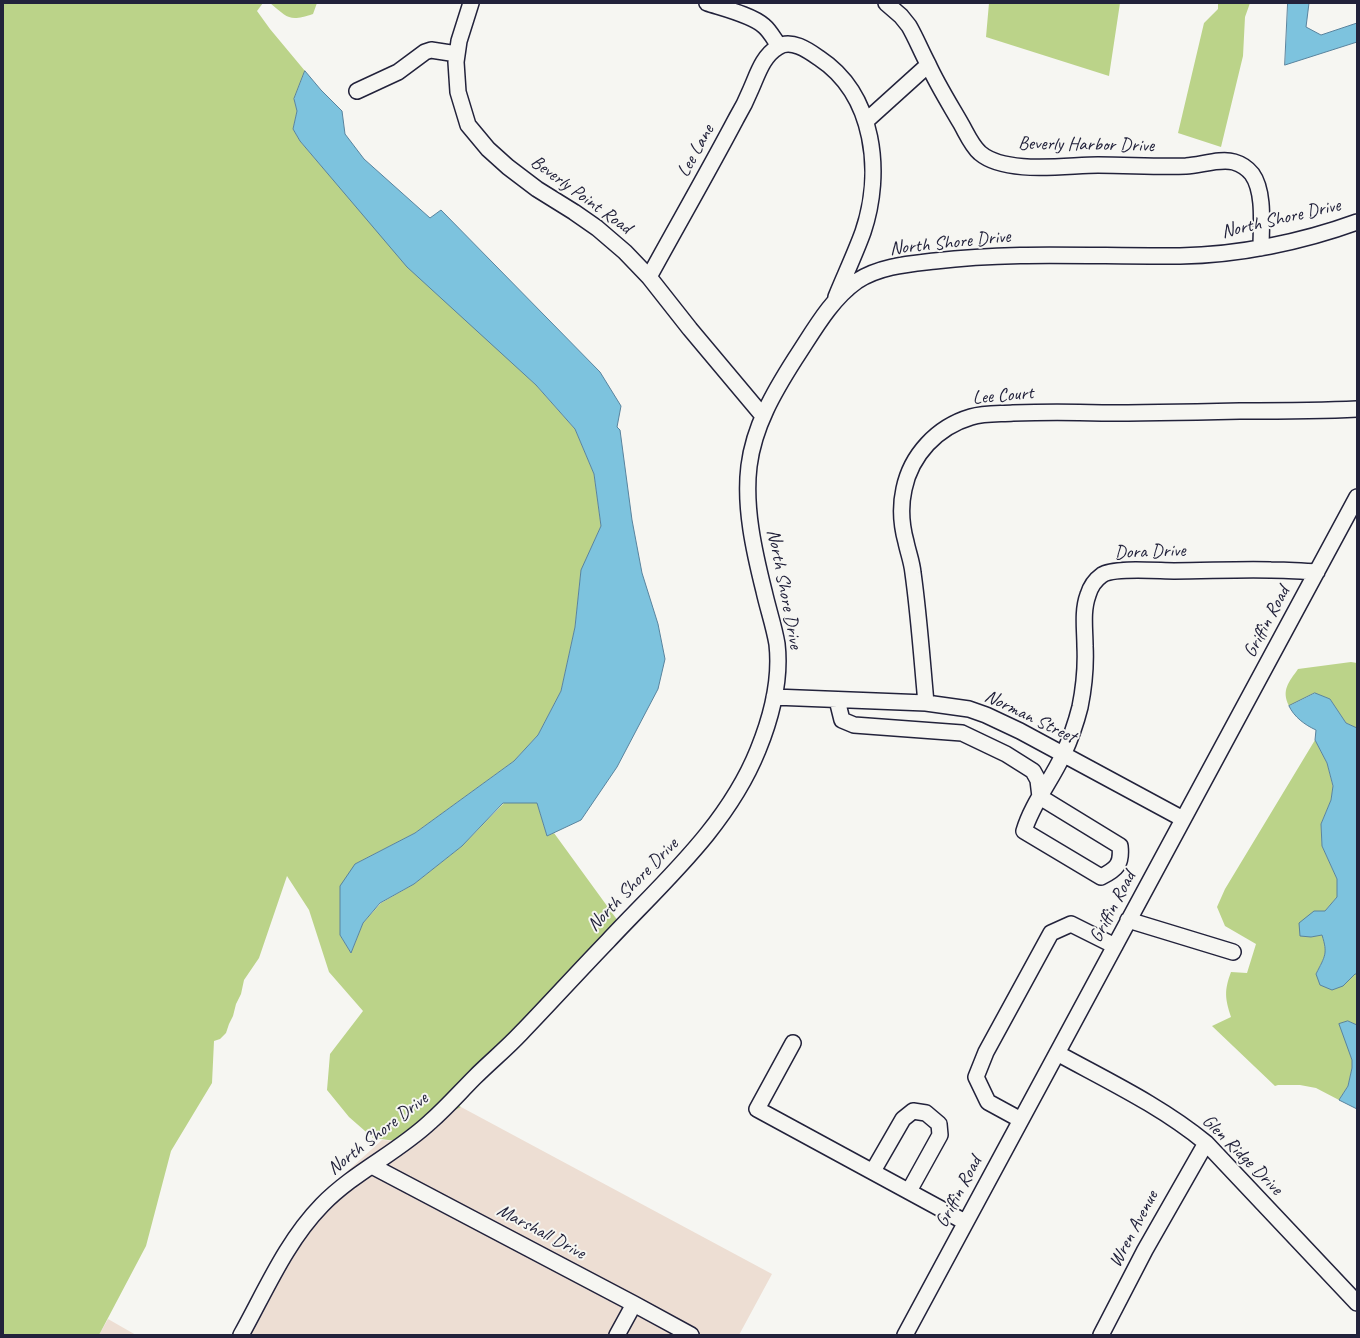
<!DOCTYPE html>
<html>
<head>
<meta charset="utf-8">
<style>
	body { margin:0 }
	#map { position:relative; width:1360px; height:1338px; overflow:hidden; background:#f6f6f2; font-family:Caveat,sans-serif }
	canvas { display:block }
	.frame { position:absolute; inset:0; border:4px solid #22223b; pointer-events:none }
</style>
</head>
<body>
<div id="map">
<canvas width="1360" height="1338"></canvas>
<div class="frame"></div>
</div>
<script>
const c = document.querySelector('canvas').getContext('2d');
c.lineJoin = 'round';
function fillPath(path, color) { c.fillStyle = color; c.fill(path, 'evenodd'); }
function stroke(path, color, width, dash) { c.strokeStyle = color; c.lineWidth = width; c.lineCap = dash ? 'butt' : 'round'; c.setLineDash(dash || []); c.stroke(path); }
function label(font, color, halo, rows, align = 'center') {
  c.font = font + ' Caveat,sans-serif'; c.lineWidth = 4; c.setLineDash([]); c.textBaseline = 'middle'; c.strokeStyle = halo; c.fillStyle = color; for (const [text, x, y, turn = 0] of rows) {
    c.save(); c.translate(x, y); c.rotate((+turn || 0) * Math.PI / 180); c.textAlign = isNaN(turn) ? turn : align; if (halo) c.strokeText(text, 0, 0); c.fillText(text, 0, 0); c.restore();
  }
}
const built = new Path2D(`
	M461 1107 772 1274 739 1335H241L321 1195 382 1140 396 1141Z
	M108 1319 136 1335H99Z`);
const green = new Path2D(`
	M3 3H263L257 11 270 29 305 71 294 99 297 111 293 129 300 141 350 199 536 385 575 429 594 474 601 526 581 571 575 627 561 691 538 735 514 761 415 833 355 864 340 935 351 953 363 923 381 903 414 884 462 846 504 803H537L547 836 554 833 626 932 459 1106 461 1107 396 1141 373 1138 349 1117 327 1090 330 1054 363 1011 329 972 309 910 287 876 259 958 244 980 241 994 236 1004 233 1016 229 1024 226 1033 220 1039 214 1041 212 1083 171 1151 146 1246 99 1335H3Z
	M270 3H317L313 14C289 22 288 18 270 3Z
	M989 3H1120L1109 76 986 37Z
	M1218 3H1250L1245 17 1243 56 1221 147 1178 133 1204 23 1218 9Z
	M1351 662 1357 663V728L1346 723 1330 699 1314 693 1289 706C1281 690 1289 682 1298 669Z
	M1315 740 1327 763 1333 787 1331 800 1321 824 1322 846 1337 879V897L1325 911H1314L1311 937 1322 934C1328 954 1325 956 1316 974L1343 986 1355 974H1357V1025L1348 1021 1349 1050 1352 1060V1068L1348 1086 1339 1100 1316 1088 1300 1085H1278L1275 1086 1212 1026 1231 1017C1225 998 1224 991 1231 972L1247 973 1256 944 1225 926 1217 907 1225 889Z`);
const water = new Path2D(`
	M1288 3H1309L1306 27 1321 35 1357 23V42L1285 65Z
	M305 71 321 90 342 111 345 134 364 159 430 218 441 210 600 372 621 406 617 427 620 430 632 520 642 573 658 624 665 659 658 689 617 767 581 820 547 836 537 803H503L462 846 414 884 380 903 363 923 351 953 340 935V886L355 864 415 833 514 761 538 735 561 691 575 627 581 570 601 526 594 474 575 429 536 385 407 267 300 141 293 129 297 111 294 99Z
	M1315 693 1330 699 1346 723 1357 728V974H1355L1343 986 1332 990 1320 985 1316 974C1325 956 1328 954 1322 935L1311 937 1300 936 1299 923 1314 911H1325L1337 897V879L1322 846 1321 824 1331 800 1333 786 1327 763 1315 740 1316 730C1305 725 1294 717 1289 706Z
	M1348 1021 1357 1025V1109L1339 1100 1348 1086 1352 1068V1060L1339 1024Z`);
const minor = new Path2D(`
	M471 3 459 41 456 62 458 92 468 125 488 149 508 167 537 189 574 212 597 228 625 252 649 277 690 329 763 416
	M707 3C722 8 752 15 764 26 770 31 774 39 779 46
	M886 3 901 16 909 26C916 38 921 51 928 64 937 84 949 103 960 122 966 132 971 145 980 153 1006 175 1067 165 1098 165 1128 165 1157 167 1186 166 1201 165 1221 158 1234 162 1241 164 1248 169 1252 174 1265 192 1261 227 1261 248
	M357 91 398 72 425 52 431 50 457 54
	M866 121 928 65
	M649 277C678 224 708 172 736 119 742 109 747 99 751 89 758 73 763 56 778 47 791 38 809 51 819 58 875 95 883 173 863 232 855 254 845 275 836 297
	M774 697 926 703 969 709 986 715 1020 731 1183 819
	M837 700 842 720 854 725 962 733 1006 754 1033 771 1038 780 1040 797 1120 846C1122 864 1117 869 1101 877L1024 831C1032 804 1051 781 1063 755 1070 740 1076 723 1080 707 1084 687 1086 666 1085 646 1085 630 1082 611 1088 595 1090 588 1095 580 1102 575 1114 567 1158 571 1174 571 1206 571 1239 569 1271 570 1286 570 1301 571 1317 572
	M926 703C922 660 919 616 913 573 912 562 908 552 906 542 901 524 900 507 904 489 911 455 937 427 971 417 984 413 999 414 1013 413 1042 412 1072 412 1102 413 1148 413 1194 412 1240 411 1279 411 1318 411 1357 409
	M1128 920 1233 952
	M793 1043 757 1109 965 1222
	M1057 1053C1108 1081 1161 1106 1206 1143L1357 1303
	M1021 1120 988 1102 987 1100 976 1077 986 1052 1051 933 1071 924 1115 946
	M372 1166 634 1304 691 1335
	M873 1171 903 1119 913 1111 926 1113 939 1124 940 1135 909 1191
	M241 1335C266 1290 286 1242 322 1205 354 1172 397 1153 430 1122 446 1108 460 1092 475 1077 490 1062 506 1049 521 1033 550 1003 578 972 608 941 663 882 727 827 758 750 771 718 781 679 777 644 774 626 768 609 764 591 754 551 744 507 749 466 754 426 774 392 795 359 813 332 830 300 857 281 880 266 909 264 935 261 1017 251 1098 257 1180 256 1239 255 1302 242 1357 222
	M617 1335 634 1304
	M905 1335 1357 497
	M1101 1335 1145 1250 1206 1143`);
const streetNames = [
	["Beverly Harbor Drive",1086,145,1],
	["Lee Lane",696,151,-61],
	["Beverly Point Road",581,195,36],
	["North Shore Drive",1281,219,-13],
	["North Shore Drive",950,243,-6],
	["Lee Court",1003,396,-5],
	["Dora Drive",1150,552,-2],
	["North Shore Drive",784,589,79],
	["Griffin Road",1267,622,-62],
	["Norman Street",1030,717,26],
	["North Shore Drive",633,885,-46],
	["Griffin Road",1113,907,-62],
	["North Shore Drive",378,1134,-38],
	["Glen Ridge Drive",1242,1155,45],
	["Griffin Road",959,1192,-62],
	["Wren Avenue",1134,1229,-62],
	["Marshall Drive",541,1232,28]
];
fillPath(built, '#edded3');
fillPath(green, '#bbd389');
fillPath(water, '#7dc3de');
stroke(water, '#59839d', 1);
stroke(minor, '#22223b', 18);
stroke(minor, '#f6f6f2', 15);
label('19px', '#22223b', '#f6f6f2', streetNames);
</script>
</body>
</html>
